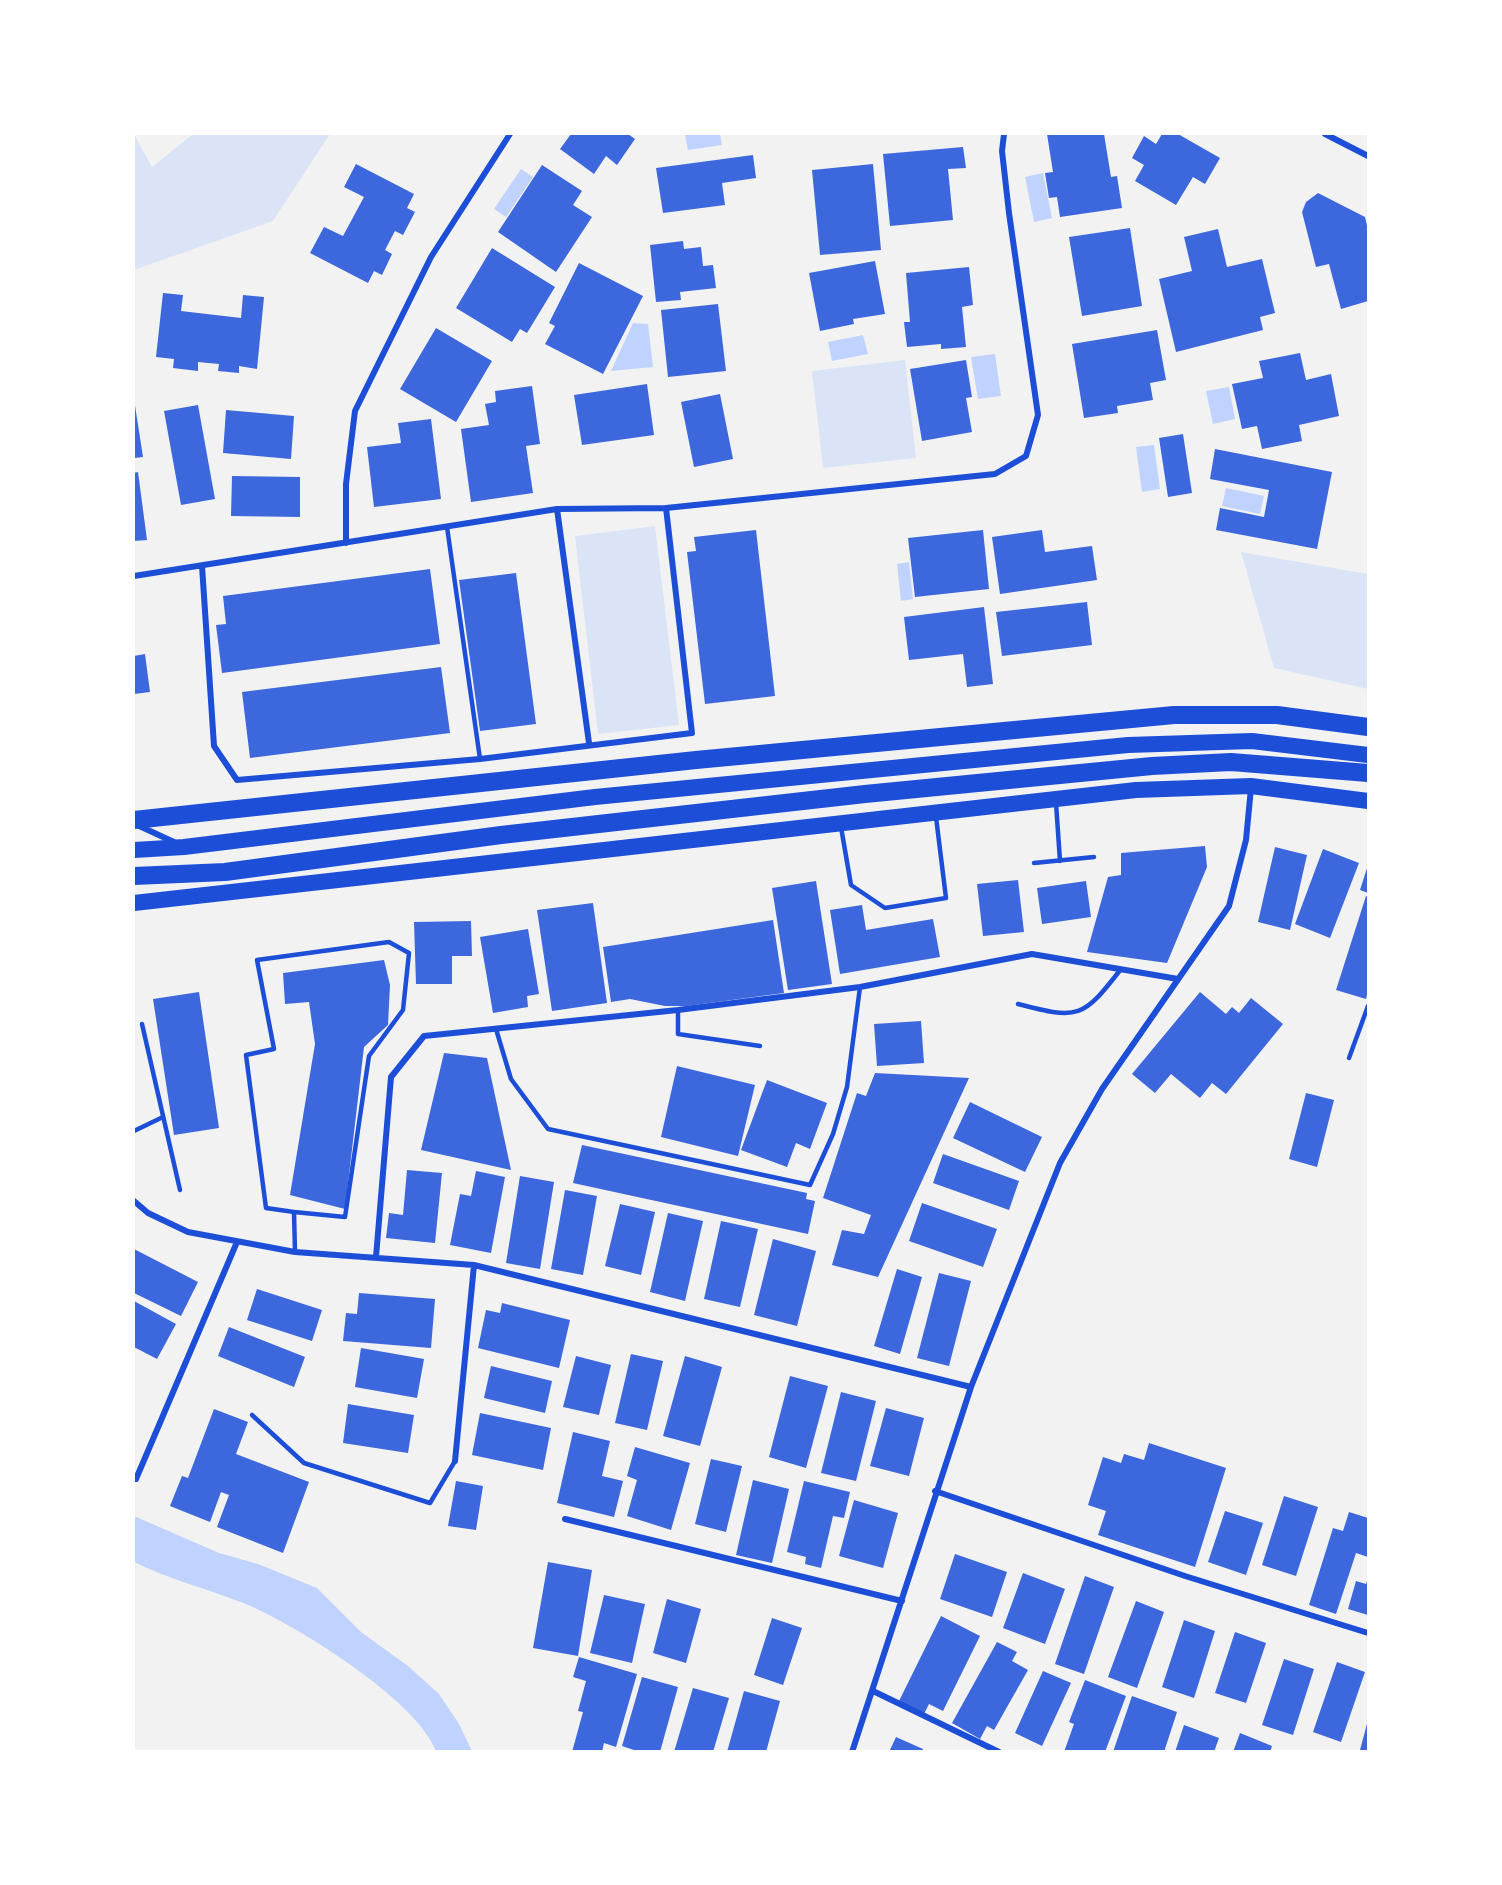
<!DOCTYPE html>
<html>
<head>
<meta charset="utf-8">
<style>
	body { margin:0 }
	#map { position:relative; width:1502px; height:1885px; overflow:hidden; background:#f2f2f2; font-family:Inter,sans-serif }
	canvas { display:block }
	.frame { position:absolute; inset:0; border:135px solid #fff; pointer-events:none }
</style>
</head>
<body>
<div id="map">
<canvas width="1502" height="1885"></canvas>
<div class="frame"></div>
</div>
<script>
const c = document.querySelector('canvas').getContext('2d');
c.lineJoin = 'round';
function fillPath(path, color) { c.fillStyle = color; c.fill(path, 'evenodd'); }
function stroke(path, color, width, dash) { c.strokeStyle = color; c.lineWidth = width; c.lineCap = dash ? 'butt' : 'round'; c.setLineDash(dash || []); c.stroke(path); }
const green = new Path2D(`
	M134 134 152 167 193 134H330L273 221 134 270Z
	M905 360 916 458 823 468 812 371Z
	M655 526 679 725 598 734 575 536Z
	M1241 552 1368 574V689L1274 668Z`);
const water = new Path2D(`
	M685 134H720L722 145 688 150Z
	M521 169 533 177 506 217 494 209Z
	M1043 173 1052 218 1034 222 1025 177Z
	M633 323 648 324 653 367 611 371Z
	M863 335 868 354 832 361 828 342Z
	M995 354 1001 396 978 399 971 357Z
	M1229 387 1235 419 1213 424 1206 391Z
	M1154 445 1160 489 1142 492 1136 447Z
	M1226 488 1264 496 1260 514 1222 506Z
	M909 562 913 599 901 601 897 564Z
	M134 1516 219 1553 258 1564 317 1588 361 1632 408 1666 439 1694 459 1724 472 1751H436C416 1699 297 1626 246 1604 209 1589 170 1580 134 1562Z`);
const building = new Path2D(`
	M571 134H628L635 139 617 165 606 156 594 174 560 149Z
	M1047 134H1104L1111 177 1117 176 1122 208 1060 217 1057 197 1049 198 1045 173 1053 172Z
	M1162 134H1178L1220 158 1205 184 1193 177 1176 205 1135 181 1144 165 1132 158 1144 136 1156 144Z
	M963 147 966 168 948 169 953 220 890 226 883 154Z
	M753 155 756 178 722 183 725 205 663 213 656 168Z
	M356 164 414 194 407 208 415 212 403 235 395 231 385 250 392 254 382 275 374 271 368 283 310 253 324 227 343 236 364 197 344 187Z
	M873 164 881 250 820 255 812 170Z
	M542 165 582 191 573 205 592 217 556 272 498 232Z
	M1318 193 1365 217 1368 230V301L1341 309 1329 264 1316 267 1302 212 1306 202Z
	M1130 228 1142 306 1082 316 1069 237Z
	M1218 229 1227 267 1262 259 1275 313 1260 317 1263 330 1176 352 1159 279 1192 271 1184 237Z
	M683 241 684 249 701 247 703 266 713 265 716 288 680 292 681 300 656 302 650 245Z
	M492 248 555 287 527 333 520 329 512 342 456 308Z
	M875 261 885 314 853 319 854 324 820 331 809 273Z
	M579 263 643 296 603 374 545 344 555 326 549 323Z
	M969 267 973 305 962 307 966 347 941 349V344L907 347 904 322H910L906 273Z
	M163 293 183 295 181 311 241 318 243 295 264 297 257 369 239 366V373L218 371 219 364 198 362V371L173 368 174 359 156 357Z
	M718 304 726 371 668 377 661 310Z
	M436 328 492 361 456 422 400 389Z
	M1157 330 1166 380 1150 383 1153 400 1117 406 1118 413 1084 418 1072 344Z
	M1300 353 1306 380 1331 374 1339 416 1299 425 1302 441 1262 449 1257 426 1242 429 1232 384 1263 378 1259 361Z
	M966 360 972 397 966 398 972 432 922 441 910 369Z
	M647 384 654 435 582 445 574 395Z
	M532 386 540 444 526 446 533 493 471 502 461 429 489 425 485 404 496 402 495 391Z
	M720 394 733 459 694 467 681 402Z
	M134 399 143 457 134 458Z
	M198 405 215 499 181 505 164 411Z
	M226 410 294 416 291 459 223 453Z
	M431 419 441 499 374 507 367 447 401 443 398 423Z
	M1183 434 1192 493 1168 497 1159 438Z
	M1215 449 1332 472 1317 549 1216 530 1220 508 1264 517 1269 490 1210 479Z
	M138 472 147 540 134 541V473Z
	M232 476 300 477V517L231 516Z
	M756 530 775 696 705 704 687 552 696 551 694 537Z
	M983 530 989 589 915 597 908 538Z
	M1042 530 1045 552 1092 546 1097 580 1000 594 992 537Z
	M430 569 440 644 222 673 216 625 226 624 223 596Z
	M516 573 536 724 480 731 459 580Z
	M1087 602 1092 645 1002 656 996 612Z
	M984 607 993 684 967 687 963 654 909 660 904 617Z
	M145 654 150 692 134 694V656Z
	M441 667 450 733 250 758 242 692Z
	M1205 846 1207 867 1167 963 1087 952 1108 877 1121 875V853Z
	M1275 847 1307 855 1290 930 1258 922Z
	M1323 849 1359 863 1330 938 1295 924Z
	M1368 865V893L1360 890Z
	M1018 880 1024 932 983 936 977 884Z
	M816 881 832 984 788 990 772 888Z
	M1086 881 1091 917 1042 924 1037 888Z
	M1366 896 1368 897V991L1366 999 1336 990Z
	M593 903 607 1003 552 1011 537 910Z
	M862 905 866 930 933 919 940 957 840 974 830 910Z
	M773 920 784 993 687 1006H665L630 999 611 1002 603 947Z
	M471 921 472 956H452V984H416L414 922Z
	M528 929 539 994 527 996 528 1007 493 1013 480 937Z
	M384 960 390 985 388 1025 364 1047 345 1209 290 1195 315 1044 309 1002 285 1004 283 973Z
	M199 992 219 1128 174 1135 153 999Z
	M1200 992 1226 1014 1232 1007 1239 1013 1251 998 1283 1024 1226 1094 1212 1083 1200 1098 1171 1074 1155 1093 1132 1074Z
	M921 1021 924 1063 877 1066 874 1024Z
	M444 1053 487 1058 511 1170 421 1150Z
	M677 1066 755 1085 738 1156 661 1137Z
	M875 1073 969 1078 878 1277 832 1265 842 1230 864 1234 871 1215 823 1198 857 1093 866 1096Z
	M767 1080 827 1103 810 1149 796 1143 787 1167 741 1150Z
	M1306 1093 1334 1100 1317 1167 1289 1159Z
	M970 1102 1042 1137 1025 1172 953 1138Z
	M582 1145 807 1193 806 1199 815 1201 808 1234 573 1183Z
	M943 1154 1019 1181 1009 1210 933 1183Z
	M407 1170 442 1173 435 1243 386 1238 389 1213 403 1215Z
	M476 1171 505 1177 491 1253 450 1245 460 1194 471 1196Z
	M520 1176 554 1182 540 1269 506 1263Z
	M565 1190 597 1196 583 1275 551 1269Z
	M922 1203 997 1229 983 1267 909 1241Z
	M620 1204 655 1212 641 1275 605 1266Z
	M668 1213 703 1221 685 1301 650 1292Z
	M721 1221 758 1229 740 1307 704 1299Z
	M773 1239 816 1251 797 1326 754 1315Z
	M134 1249 198 1282 181 1316 134 1293Z
	M897 1269 922 1277 900 1354 874 1346Z
	M939 1273 971 1281 949 1366 917 1358Z
	M257 1289 322 1310 312 1341 247 1320Z
	M359 1293 435 1299 431 1348 343 1341 346 1313 357 1314Z
	M134 1301 176 1324 157 1359 134 1347Z
	M502 1303 570 1320 559 1368 478 1348 486 1310 500 1313Z
	M229 1327 305 1357 294 1387 218 1356Z
	M361 1348 424 1359 417 1398 355 1387Z
	M631 1354 663 1361 647 1430 615 1423Z
	M576 1356 611 1365 599 1415 563 1407Z
	M685 1356 722 1367 700 1446 663 1436Z
	M491 1366 552 1381 545 1413 484 1398Z
	M790 1376 828 1386 806 1468 769 1457Z
	M841 1392 876 1401 856 1481 821 1473Z
	M348 1404 414 1415 408 1453 343 1443Z
	M886 1408 924 1418 909 1476 870 1466Z
	M214 1409 248 1422 236 1454 309 1482 283 1553 217 1527 229 1495 221 1492 210 1522 170 1506 182 1476 188 1478Z
	M480 1413 551 1428 543 1470 472 1455Z
	M573 1432 610 1441 602 1476 623 1481 614 1517 557 1503Z
	M1149 1443 1226 1468 1195 1567 1098 1535 1106 1511 1088 1505 1103 1457 1121 1463 1124 1454 1144 1460Z
	M635 1447 690 1463 671 1530 627 1516 637 1480 627 1476Z
	M711 1459 742 1466 726 1532 695 1524Z
	M753 1480 789 1489 772 1563 736 1555Z
	M456 1481 483 1486 476 1530 448 1526Z
	M804 1481 850 1492 844 1518 833 1516 821 1568 805 1564 806 1557 787 1552Z
	M1284 1496 1318 1507 1296 1576 1262 1565Z
	M854 1500 898 1513 883 1568 839 1556Z
	M1225 1511 1263 1523 1246 1575 1208 1562Z
	M1349 1512 1368 1518V1557L1356 1553 1336 1614 1309 1605 1333 1528 1343 1531Z
	M955 1554 1007 1572 992 1617 940 1599Z
	M548 1562 592 1570 578 1656 533 1648Z
	M1023 1573 1065 1589 1045 1644 1003 1628Z
	M1085 1576 1114 1587 1084 1674 1055 1664Z
	M1368 1578V1615L1348 1609 1356 1581 1366 1584Z
	M604 1595 645 1604 632 1663 590 1653Z
	M667 1599 701 1609 686 1663 653 1653Z
	M1136 1601 1164 1612 1137 1688 1108 1677Z
	M941 1616 980 1636 943 1711 929 1704 924 1714 899 1701Z
	M772 1618 802 1628 783 1685 754 1675Z
	M1184 1620 1215 1631 1194 1698 1162 1687Z
	M1235 1632 1266 1643 1246 1703 1215 1693Z
	M997 1642 1017 1652 1012 1661 1028 1670 994 1730 987 1726 980 1739 952 1723Z
	M579 1657 637 1674 616 1747 604 1743 602 1752H572L583 1712 578 1711 586 1681 573 1677Z
	M1284 1659 1314 1669 1293 1735 1262 1725Z
	M1337 1662 1365 1672 1341 1742 1313 1732Z
	M1043 1671 1071 1683 1042 1746 1015 1733Z
	M642 1677 678 1687 660 1752H640L622 1746Z
	M1085 1680 1126 1696 1105 1752H1064L1074 1724 1069 1722Z
	M693 1688 729 1698 713 1752H674Z
	M744 1691 780 1701 766 1752H727Z
	M1132 1696 1177 1712 1164 1752H1113Z
	M1368 1720V1752H1365L1360 1750Z
	M1184 1725 1219 1738 1214 1752H1175Z
	M1240 1733 1272 1746 1270 1752H1233Z
	M896 1737 923 1749 922 1752H889Z`);
const service = new Path2D(`
	M447 527 480 759
	M1056 803 1060 861
	M841 827 851 885 885 908 946 898 936 817
	M1034 863 1094 857
	M1018 1004C1079 1020 1083 1018 1121 969
	M678 1010V1034L760 1046
	M142 1024 180 1190
	M496 1029 511 1079 548 1129 810 1185 833 1134 847 1087 860 987
	M1349 1058 1368 1006
	M134 1131 163 1117
	M294 1212 345 1217 369 1056 403 1010 409 953 389 942 257 960 274 1049 246 1055 266 1208 294 1212 295 1252
	M252 1415 304 1463 430 1503 455 1461`);
const minor = new Path2D(`
	M1325 134 1368 156
	M557 509 589 743
	M346 543V484L355 411 431 257 510 134
	M202 566 214 746 237 780 480 759 692 733 666 508
	M134 576 557 509 666 508 995 474 1026 456 1038 415 1009 213 1002 151 1004 134
	M137 825 174 842
	M134 1201 148 1213 188 1232 295 1252 474 1265 971 1387
	M376 1257 391 1077 424 1036 678 1010 860 987 1032 954 1178 979
	M455 1461 474 1265
	M136 1479 237 1242
	M935 1491 1185 1576 1368 1633
	M565 1519 902 1601
	M873 1691 999 1752
	M852 1752 971 1387 1060 1163 1102 1089 1229 906 1246 840 1251 788`);
const trunk = new Path2D(`
	M134 850 184 847 595 797 1128 745 1252 741 1368 755
	M134 903 1136 790 1251 786 1368 801`);
const motorway = new Path2D(`
	M134 820 696 760 1174 715H1277L1368 727
	M134 876 225 872 501 835 865 794 1152 766 1231 762 1368 773`);
fillPath(green, '#dbe4f7');
fillPath(water, '#bfd3fe');
fillPath(building, '#3d67dc');
stroke(service, '#1d4ed8', 4.5);
stroke(minor, '#1d4ed8', 6);
stroke(trunk, '#1d4ed8', 16);
stroke(motorway, '#1d4ed8', 18);
</script>
</body>
</html>
